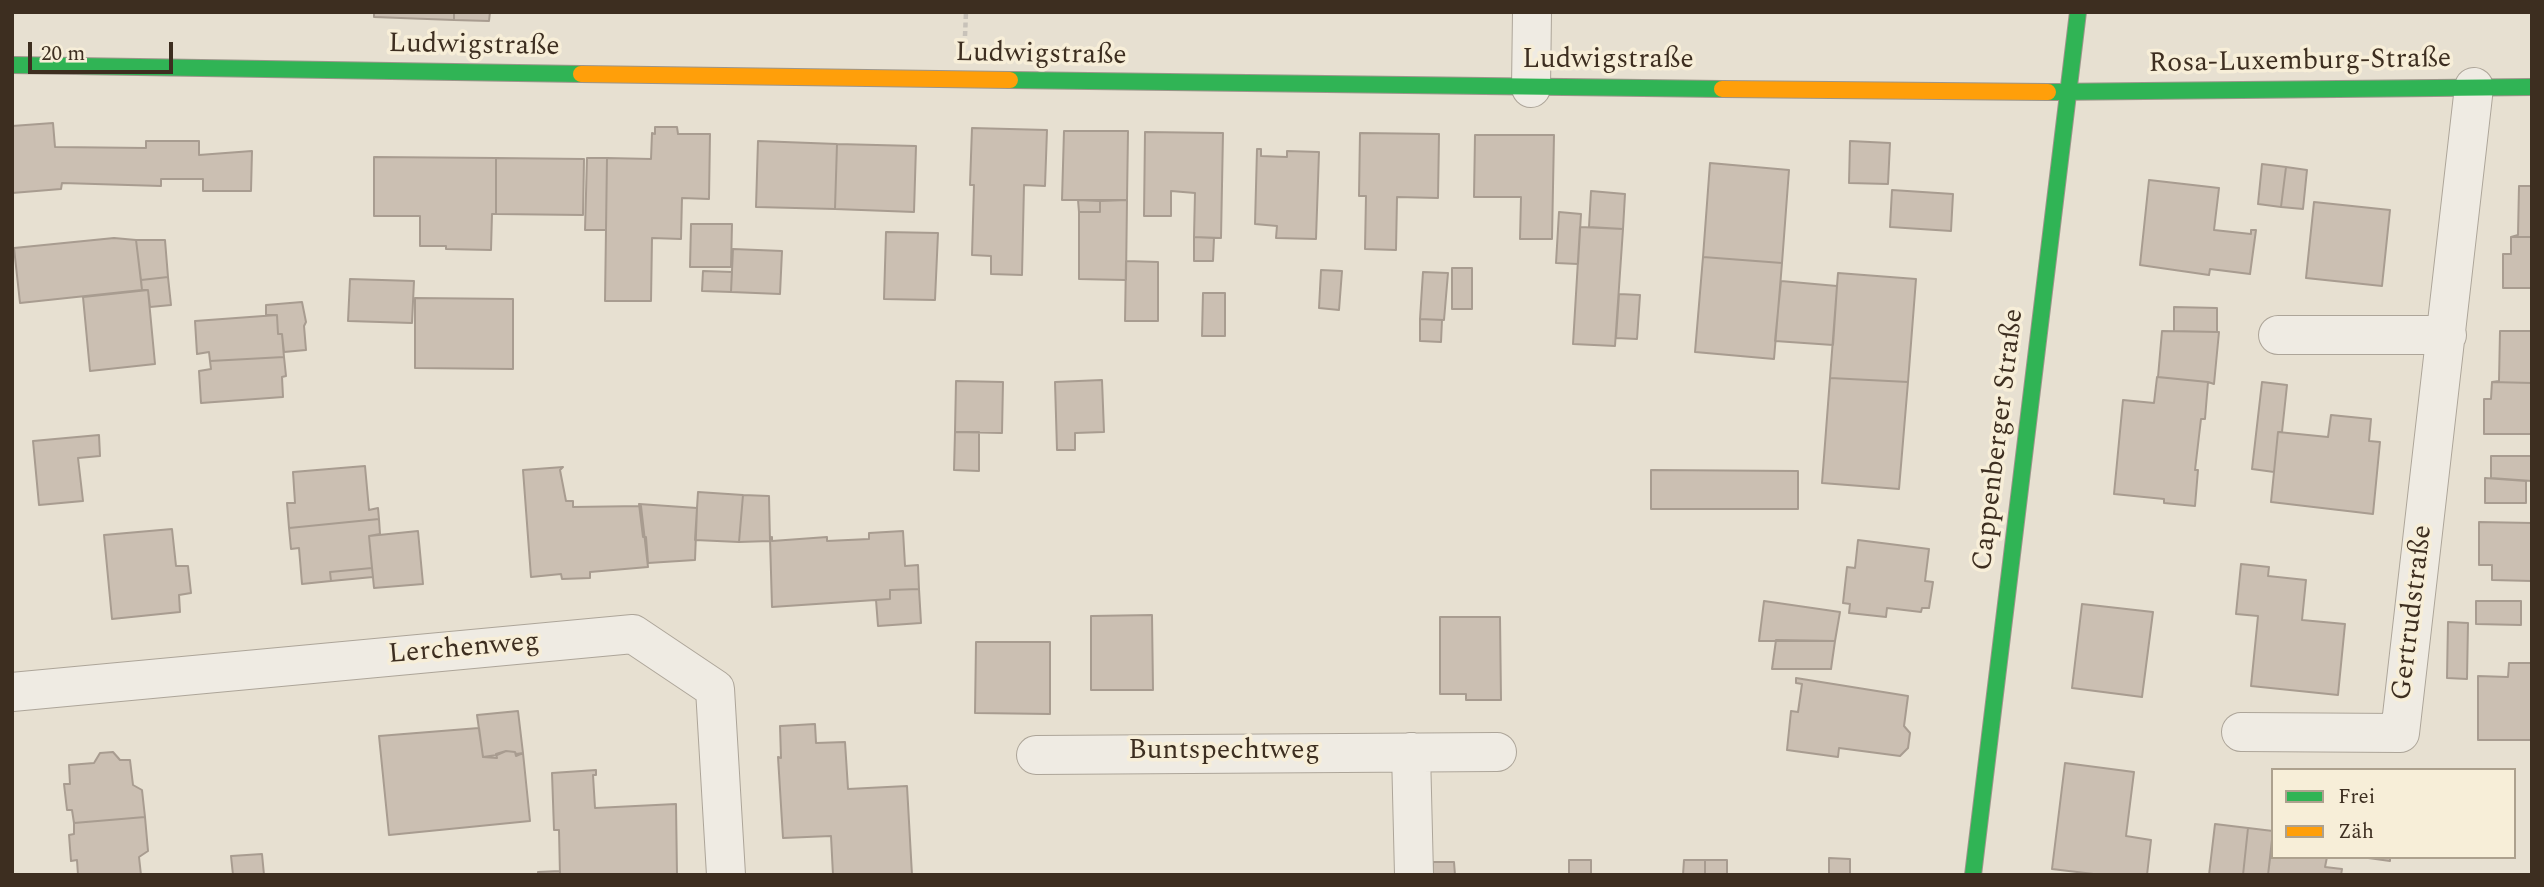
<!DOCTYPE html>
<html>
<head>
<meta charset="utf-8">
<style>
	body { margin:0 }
	#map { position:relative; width:2544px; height:887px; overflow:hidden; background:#e7e0d1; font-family:Spectral,serif }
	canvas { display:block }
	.frame { position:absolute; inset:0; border:14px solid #3d2e20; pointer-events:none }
	.legend { position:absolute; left:2271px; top:768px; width:245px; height:91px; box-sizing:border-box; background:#f7eed8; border:2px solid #ada18e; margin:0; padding:9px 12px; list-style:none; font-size:21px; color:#3d2e20 }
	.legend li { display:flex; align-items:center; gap:14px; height:35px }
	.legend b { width:35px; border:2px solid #ada18e }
	.scale { position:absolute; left:28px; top:42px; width:145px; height:32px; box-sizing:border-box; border:4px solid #3d2e20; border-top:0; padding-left:9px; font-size:21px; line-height:24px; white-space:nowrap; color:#3d2e20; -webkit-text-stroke:5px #f7eed8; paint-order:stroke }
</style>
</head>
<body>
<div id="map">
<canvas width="2544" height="887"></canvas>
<div class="frame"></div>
<ul class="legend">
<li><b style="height:9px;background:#30b455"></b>Frei</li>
<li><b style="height:9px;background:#ff9f0a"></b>Zäh</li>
</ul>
<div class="scale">20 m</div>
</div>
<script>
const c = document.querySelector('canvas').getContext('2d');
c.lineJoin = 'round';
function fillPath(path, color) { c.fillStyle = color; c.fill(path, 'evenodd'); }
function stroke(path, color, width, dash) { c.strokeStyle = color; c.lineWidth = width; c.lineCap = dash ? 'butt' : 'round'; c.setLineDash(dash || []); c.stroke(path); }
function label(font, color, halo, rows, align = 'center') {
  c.font = font + ' Spectral,serif'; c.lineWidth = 7; c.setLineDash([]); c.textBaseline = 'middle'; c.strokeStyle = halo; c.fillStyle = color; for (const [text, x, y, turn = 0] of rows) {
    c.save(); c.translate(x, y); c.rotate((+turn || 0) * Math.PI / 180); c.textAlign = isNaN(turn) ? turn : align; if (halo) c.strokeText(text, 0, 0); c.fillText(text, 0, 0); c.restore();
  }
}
const building = new Path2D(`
	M374 12H454V20L374 17Z
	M454 12H490L489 21 454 20Z
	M53 123 55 147 146 148V141H199V155L252 151 251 191H203V179H161V186L62 183 61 189 12 193V126Z
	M655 127H677L678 134H710L709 199 682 198 681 239 652 238 651 301H605L607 158 651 159 652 133 655 134Z
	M972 128 1047 130 1045 186 1024 185 1022 275 991 274V256L972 255 974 185H970Z
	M1064 131H1128L1127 200H1062Z
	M1145 132 1223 133 1221 238 1194 237 1195 193 1171 191V216H1144Z
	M1360 133 1439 134 1438 198 1397 197 1396 250 1365 249 1366 196H1359Z
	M1475 135H1554L1552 239H1520L1521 197H1474Z
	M758 141 837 144 835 209 756 207Z
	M1850 141 1890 143 1888 184 1849 183Z
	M837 144 916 146 914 212 835 209Z
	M1257 149H1261V156L1287 157V151L1319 152 1316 239 1276 238 1277 226 1255 224Z
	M374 157 496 158V214H492L491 250 446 249V246H420V216H374Z
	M496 158 584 159 583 215 496 214Z
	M587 158H607L606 230H585Z
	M1710 163 1789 170 1782 263 1703 257Z
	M2262 164 2286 167 2281 207 2258 204Z
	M2286 167 2307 170 2303 209 2281 207Z
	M2149 180 2219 188 2214 230 2251 234V230H2256L2250 274 2210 269 2209 275 2140 265Z
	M2519 186H2532V237H2511L2518 235Z
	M1892 190 1953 194 1951 231 1890 227Z
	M1591 191 1625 194 1623 229 1589 227Z
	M1078 200 1100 201V212H1079Z
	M1127 200 1126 280 1079 279V212H1100V201Z
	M2314 202 2390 210 2382 286 2306 278Z
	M1559 212 1581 214 1578 264 1556 263Z
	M691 224H732L731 267H690Z
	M1580 227 1623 229 1615 346 1573 344Z
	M886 232 938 233 935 300 884 299Z
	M1194 237 1214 238 1213 261H1194Z
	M2511 237H2532V288H2503V254H2511Z
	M114 238 136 240 142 290 20 303 14 248Z
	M136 240H165L168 277 141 280Z
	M733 249 782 251 780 294 731 292Z
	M1703 257 1782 263 1774 359 1695 352Z
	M1126 261 1158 262V321H1125Z
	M1452 268H1472V309H1452Z
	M1321 270 1342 271 1339 310 1319 308Z
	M703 271 732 272 731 292 702 291Z
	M1423 272 1448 273 1444 320 1420 319Z
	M1838 273 1916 279 1908 382 1830 378Z
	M168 277 171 305 150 307 148 290H142L141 280Z
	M350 279 414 281 412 323 348 321Z
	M1781 281 1837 286 1833 345 1775 341Z
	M148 290 155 364 90 371 83 297Z
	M1203 293H1225V336H1202Z
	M1619 294 1640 295 1637 339 1616 338Z
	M415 298 513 299V369L415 368Z
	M302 302 306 322 304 326 306 350 284 352 282 334H278L277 315H266V305Z
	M2174 307 2217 308V332L2174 331Z
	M277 315 278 334H282L284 357 210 361 209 352 197 354 195 321Z
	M1420 319 1442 320 1441 342 1420 341Z
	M2162 331 2219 332 2214 384 2208 382 2158 377Z
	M2500 331H2532V383L2492 382 2499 381Z
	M284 357 286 376 282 377 283 397 201 403 199 371 211 369 210 361Z
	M2157 377 2208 382 2205 419H2201L2195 470H2198L2195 506 2164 503V499L2114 494 2123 400 2154 403Z
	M1830 378 1908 382 1899 489 1822 483Z
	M1102 380 1104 432 1075 433V450H1057L1055 382Z
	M956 381 1003 382 1002 433 955 432Z
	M2262 382 2287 385 2282 432H2278L2274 472 2252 469Z
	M2492 382 2532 383V434H2484V399H2491Z
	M2331 415 2371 419 2369 441 2380 442 2373 514 2271 502 2278 432 2328 437Z
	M955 432H979V471L954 470Z
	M99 435 100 456 78 458 83 501 39 505 33 441Z
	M2491 456H2532V481L2491 478Z
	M365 466 369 510 378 508 379 519 289 528 287 503H295L293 472Z
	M563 467 560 470 566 501H573V507L641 506 648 567 590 572V578L562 579 561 574 531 577 523 470Z
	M1651 470 1798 471V509H1651Z
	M2485 478 2526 481V503H2485Z
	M698 492 743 495 739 542 695 540Z
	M743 495 769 496 770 541 739 542Z
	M639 504 697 508 695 560 648 563 646 537H643Z
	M379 519 380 534 369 536 372 568 330 572 331 581 302 584 299 548 291 549 289 528Z
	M2479 522 2532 523V581L2492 580V565H2479Z
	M172 529 176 566H188L191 593 179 595 180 612 112 619 104 535Z
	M418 531 423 584 374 588 369 536Z
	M903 531 905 566 918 565 919 589 890 590V599L772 607 770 538 772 537V541L827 537V541L869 539V533Z
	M1858 540 1929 549 1925 581 1933 582 1929 608H1922L1921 612 1887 608 1886 617 1849 613 1850 604 1843 603 1847 567 1855 568Z
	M2241 564 2269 567 2268 576 2306 580 2302 620 2345 624 2338 695 2251 686 2258 616 2236 614Z
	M372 568 373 577 331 581 330 572Z
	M919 589 921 623 878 626 876 600 890 599V590Z
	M1764 601 1840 612 1835 641H1759Z
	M2476 601H2521V625L2476 624Z
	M2082 604 2153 612 2142 697 2072 688Z
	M1152 615 1153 690H1091V616Z
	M1440 617H1500L1501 700H1466V694H1440Z
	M2448 622 2468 623 2467 679 2447 678Z
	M1776 640 1835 641 1831 669H1772Z
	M976 642H1050V714L975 713Z
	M2509 663H2532V740H2478V676L2508 677Z
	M1796 678 1908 696 1904 726 1910 733 1908 748 1900 756 1839 748 1838 757 1787 750 1791 711 1798 712 1802 684 1796 683Z
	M518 711 523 753 516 754 515 752 506 751 497 755 483 757 477 715Z
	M815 724 816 743 845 742 848 789 907 786 912 875H833L831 836 783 838 778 757 781 758 780 726Z
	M479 728 483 757 497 758 496 754 506 751 515 752 516 756 523 753 530 821 389 835 379 736Z
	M113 752 120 760H130L133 785 142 790 145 817 74 823 72 810H67L64 784H70L69 765 94 763 100 753Z
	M2065 763 2134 772 2126 836 2151 840 2147 875H2102L2052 869Z
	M596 770V775H593L595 808 676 804 677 875H560L559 830H554L552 773Z
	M145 817 148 851 139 857 141 875H78L77 860 71 861 69 835 74 834V823Z
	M2215 824 2248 828 2243 875H2209Z
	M2248 828 2273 831 2268 875H2243Z
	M2273 834V857H2327L2325 867 2342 869 2341 875H2268Z
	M262 854 264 875H233L231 856Z
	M2361 857H2390V861Z
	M1829 858 1850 859V875H1829Z
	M1569 860H1591V875H1569Z
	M1684 860H1705V875H1683Z
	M1705 860H1727V875H1705Z
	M1433 862H1454L1455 875H1433Z
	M560 871V875H538V872Z`);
const path = new Path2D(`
	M965 36 966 12`);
const street = new Path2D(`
	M1531 88 1532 12
	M2278 335H2447
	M12 692 633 634 715 689 726 875
	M2241 732 2400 733 2474 87
	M1411 752 1414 875
	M1036 755 1497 752`);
const fast = new Path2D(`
	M12 65 581 74
	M1010 80 1722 89
	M2048 92 2532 87
	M1973 875 2078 12`);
const slow = new Path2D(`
	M581 74 1010 80
	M1722 89 2048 92`);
const streetNames = [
	["Ludwigstraße",474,47,1],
	["Ludwigstraße",1041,56,1],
	["Ludwigstraße",1608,62],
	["Rosa-Luxemburg-Straße",2300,63,-1],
	["Cappenberger Straße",2000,440,-83],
	["Gertrudstraße",2414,613,-83],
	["Lerchenweg",464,650,-5],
	["Buntspechtweg",1224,753]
];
fillPath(building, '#cbbfb2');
stroke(building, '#a89c90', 2);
stroke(street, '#ada599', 40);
stroke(fast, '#9c958a', 18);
stroke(slow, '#9c958a', 18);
stroke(path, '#c8c2b9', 4.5, [5, 3.5]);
stroke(street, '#efebe3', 38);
stroke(fast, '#30b455', 16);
stroke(slow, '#ff9f0a', 16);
label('28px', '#3d2e20', '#f7eed8', streetNames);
</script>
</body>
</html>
